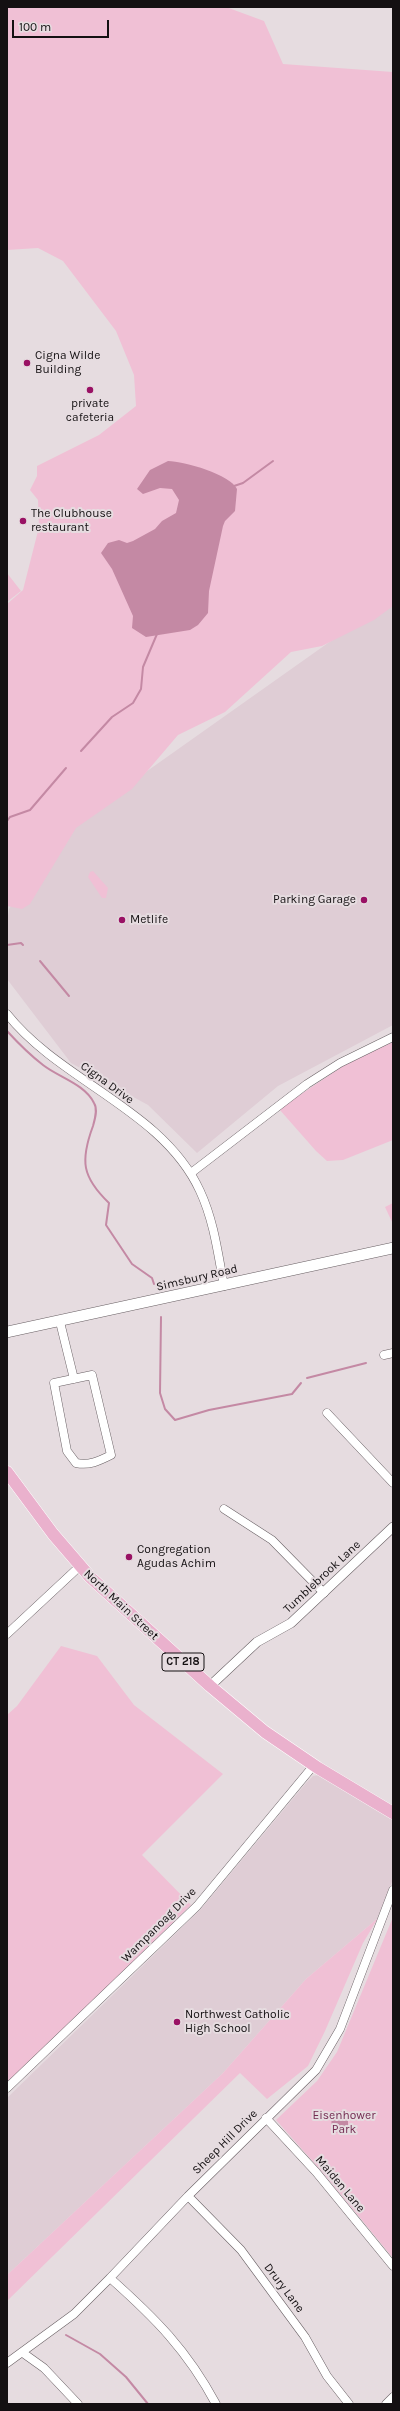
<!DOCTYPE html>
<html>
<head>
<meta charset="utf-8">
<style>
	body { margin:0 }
	#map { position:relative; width:400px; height:2411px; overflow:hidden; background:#e6dce0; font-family:Karla,sans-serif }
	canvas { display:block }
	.frame { position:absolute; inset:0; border:8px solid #141012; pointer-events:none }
	.scale { position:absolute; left:12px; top:20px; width:97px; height:18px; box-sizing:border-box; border:2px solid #141012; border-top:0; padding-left:5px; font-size:12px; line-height:14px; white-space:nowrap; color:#141012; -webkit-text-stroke:3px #e6dce0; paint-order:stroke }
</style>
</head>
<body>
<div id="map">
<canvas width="400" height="2411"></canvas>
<div class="frame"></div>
<div class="scale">100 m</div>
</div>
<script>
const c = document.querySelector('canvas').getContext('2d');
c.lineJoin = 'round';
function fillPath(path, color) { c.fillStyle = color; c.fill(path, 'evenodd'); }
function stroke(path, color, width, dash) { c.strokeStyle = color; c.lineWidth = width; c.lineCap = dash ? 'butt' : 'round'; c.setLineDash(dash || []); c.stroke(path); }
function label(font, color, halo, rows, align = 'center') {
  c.font = font + ' Karla,sans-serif'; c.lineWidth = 4; c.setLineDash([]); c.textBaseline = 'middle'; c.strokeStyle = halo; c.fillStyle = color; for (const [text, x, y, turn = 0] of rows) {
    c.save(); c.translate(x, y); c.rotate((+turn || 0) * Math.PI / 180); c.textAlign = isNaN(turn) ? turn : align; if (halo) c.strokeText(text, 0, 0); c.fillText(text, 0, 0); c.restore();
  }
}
const built = new Path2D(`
	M393 597V1025L278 1086 197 1153 148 1105 71 1063 7 979V922L9 909 82 798 126 786Z
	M319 1775 393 1818V1879L378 1918 306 1979 223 2073 7 2275V2098L201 1909 307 1782 313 1776Z`);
const green = new Path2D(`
	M7 7H226L264 21 283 64 393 72V606L374 620 322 646 291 652 225 712 178 735 132 789 76 828 30 904 22 909 7 906V604L23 590 39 527 38 500 30 490 37 476V466L99 435 136 406 134 375 116 331 63 261 38 248 7 250Z
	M7 573 21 591 7 602Z
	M93 871 108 888 106 898H102L88 877 90 872Z
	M393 1042V1140L343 1160 327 1161 316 1151 279 1109 349 1062Z
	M393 1203V1224L385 1207Z
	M61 1646 97 1656 134 1705 223 1774 142 1855 191 1905 7 2085V1715L17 1706Z
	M393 1917V2258L324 2174 276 2120 317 2081 337 2052Z
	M378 1918 363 1943 325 2031 308 2066 267 2099 240 2073 7 2301V2275L223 2073 306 1979Z`);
const water = new Path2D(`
	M168 461C184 461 231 475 237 489L235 511 225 521 223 526 209 591 208 613 198 625 190 630 146 637 132 628 133 616 112 569 101 553 108 543 119 540 127 543 133 541 155 529 162 521 176 513 179 500 172 489 160 488 143 494 137 489 150 470Z
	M332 2111H348V2133L331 2132Z`);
const stream = new Path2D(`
	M234 486 243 483 273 461
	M81 751 112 717 133 703 141 689 143 667 157 634
	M7 821 10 817 30 810 66 768
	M7 945 21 943 23 945
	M40 961 69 996
	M7 1031C18 1043 30 1055 43 1065 58 1077 85 1084 94 1103 98 1109 95 1119 93 1126 80 1161 82 1177 109 1203L106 1225 132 1264 152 1278 154 1284
	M161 1317 160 1393 165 1409 175 1420 209 1410 292 1394 301 1383
	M307 1378 366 1363
	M66 2335 100 2354 126 2377 148 2404`);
const minor = new Path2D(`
	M7 1014C61 1082 163 1110 200 1191 214 1221 218 1254 224 1286
	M191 1173 307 1084 340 1063 393 1037
	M60 1322 74 1379
	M384 1355 393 1353
	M92 1375 111 1455C99 1461 89 1466 76 1463L67 1451 54 1383Z
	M327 1413 393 1483
	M224 1509 272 1540 324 1593
	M7 1634 80 1566
	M7 2088 197 1906 314 1765
	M266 2118 316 2172 393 2266
	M188 2196 241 2250 305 2337 327 2376 349 2404
	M110 2278C155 2318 187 2350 216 2404
	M23 2353 44 2368 78 2404
	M7 2363 74 2314 110 2278 188 2196 316 2070 340 2029 393 1890
	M386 2404 393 2397`);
const tertiary = new Path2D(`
	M210 1686 257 1642 291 1623 393 1527`);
const secondary = new Path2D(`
	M7 1332 393 1248`);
const primary = new Path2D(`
	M7 1472 53 1534 90 1577 210 1686 265 1732 318 1768 393 1813`);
const markers = [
	[27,363,4,"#991164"],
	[90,390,4,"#991164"],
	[23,521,4,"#991164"],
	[364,900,4,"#991164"],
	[122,920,4,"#991164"],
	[129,1557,4,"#991164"],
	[177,2022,4,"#991164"]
];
const shields = [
	[183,1662,42]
];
const shieldNames = [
	["CT 218",183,1662]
];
const poiNames = [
	["Cigna Wilde",35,356],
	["Building",35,370],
	["private",90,404,"center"],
	["cafeteria",90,418,"center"],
	["The Clubhouse",31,514],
	["restaurant",31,528],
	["Parking Garage",356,900,"right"],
	["Metlife",130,920],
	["Congregation",137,1550],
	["Agudas Achim",137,1564],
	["Northwest Catholic",185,2015],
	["High School",185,2029]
];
const streetNames = [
	["Cigna Drive",107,1083,36],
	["Simsbury Road",197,1278,-13],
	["Tumblebrook Lane",322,1577,-43],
	["North Main Street",121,1605,43],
	["Wampanoag Drive",159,1925,-45],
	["Sheep Hill Drive",225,2142,-45],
	["Maiden Lane",340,2184,50],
	["Drury Lane",284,2288,53]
];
const parkNames = [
	["Eisenhower",344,2116],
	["Park",344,2130]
];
fillPath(built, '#dfcdd5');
fillPath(green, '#f0c0d5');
fillPath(water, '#c489a4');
stroke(stream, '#c489a4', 2);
stroke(minor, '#696064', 9);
stroke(tertiary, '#696064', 10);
stroke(secondary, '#696064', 12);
stroke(primary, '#fff', 13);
stroke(minor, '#fff', 8);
stroke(tertiary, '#fff', 9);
stroke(secondary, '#fff', 11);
stroke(primary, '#eab1cd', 12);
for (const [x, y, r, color] of markers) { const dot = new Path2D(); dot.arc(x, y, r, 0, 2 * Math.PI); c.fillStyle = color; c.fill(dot); stroke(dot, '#e6dce0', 1.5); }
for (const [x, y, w] of shields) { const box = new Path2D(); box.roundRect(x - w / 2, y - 9, w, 18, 3); c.fillStyle = '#e6dce0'; c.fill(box); stroke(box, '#141012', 1); }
label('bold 11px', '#141012', null, shieldNames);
label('12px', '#141012', '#e6dce0', poiNames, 'left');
label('12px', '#141012', '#e6dce0', streetNames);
label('12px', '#742c52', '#e6dce0', parkNames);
</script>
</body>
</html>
